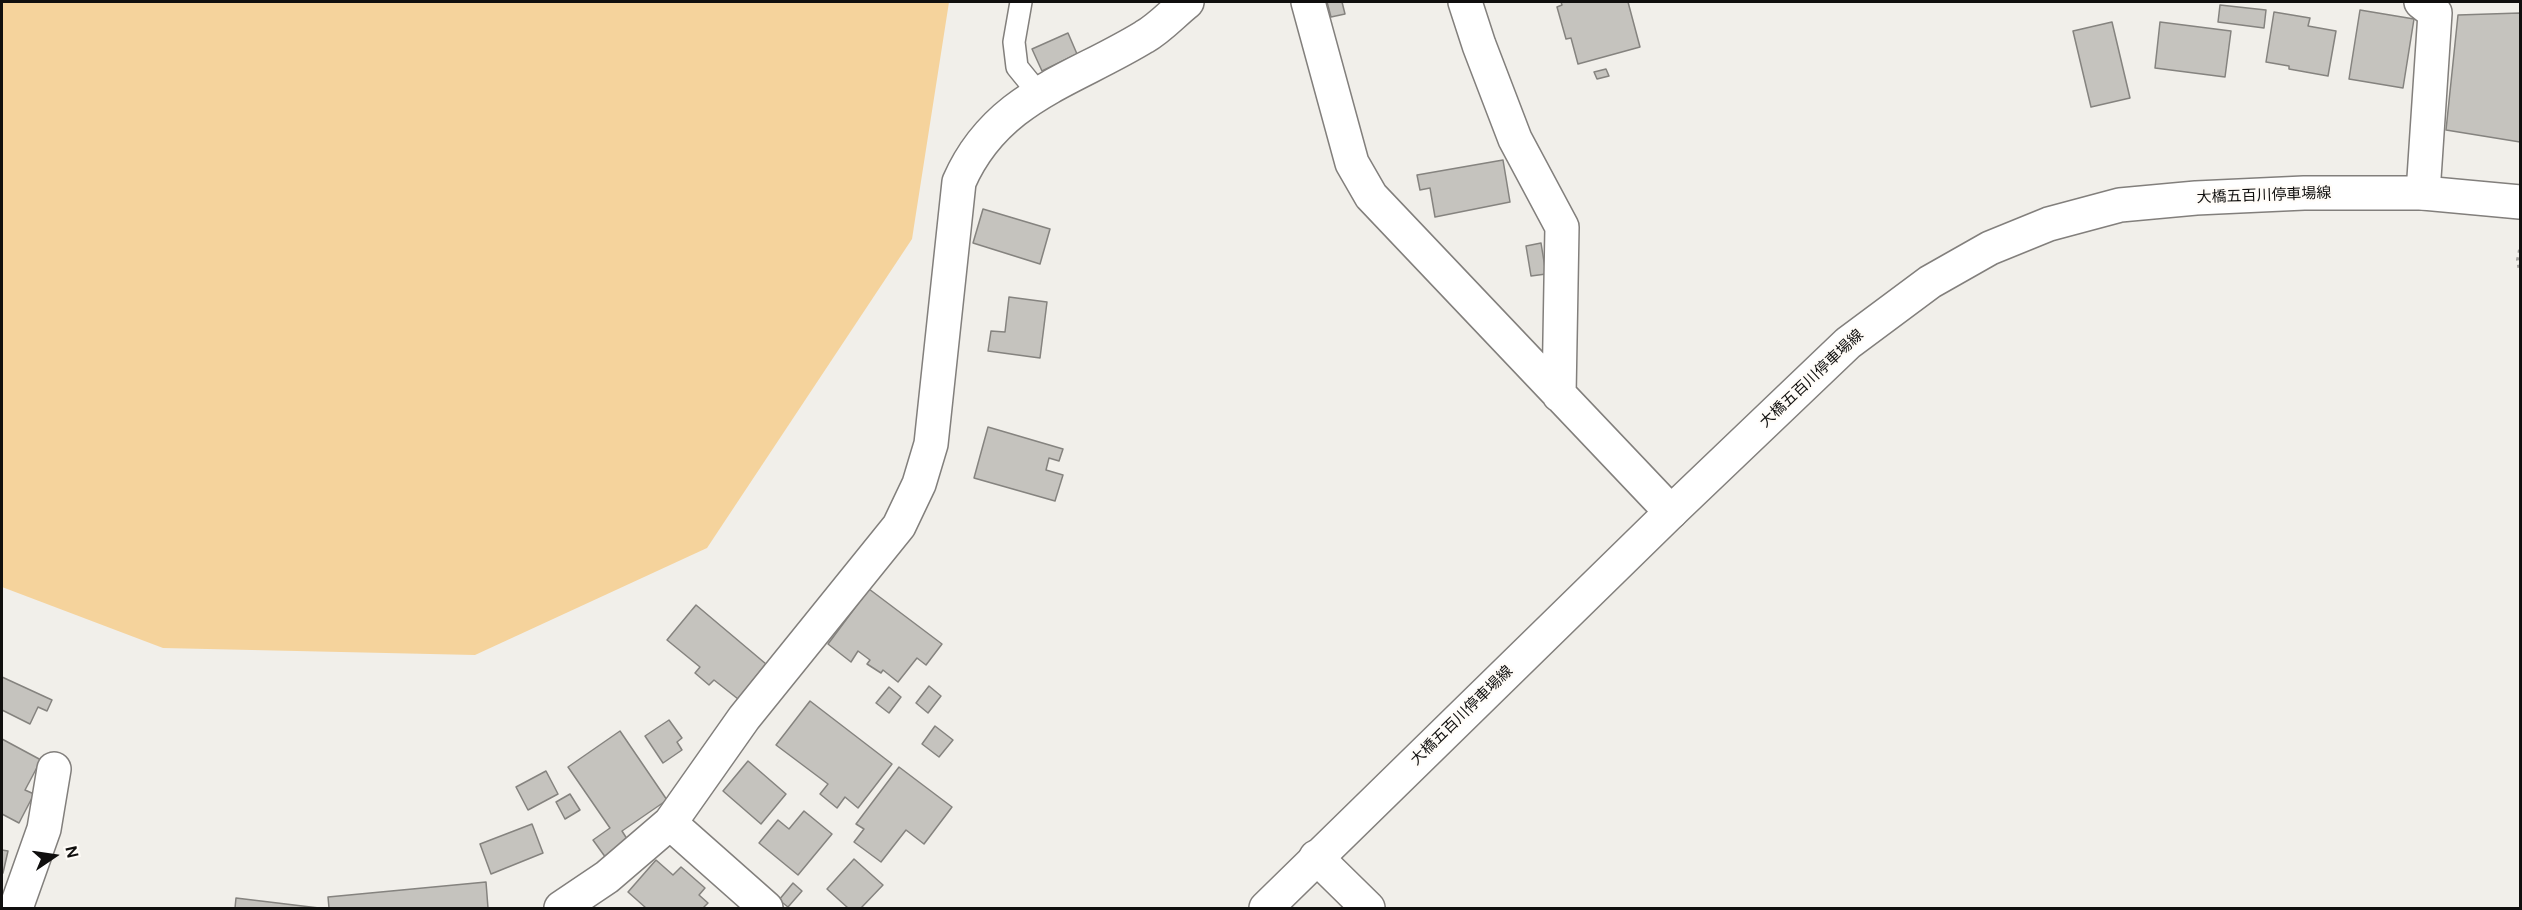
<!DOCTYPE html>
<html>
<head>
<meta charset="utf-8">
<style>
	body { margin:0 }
	#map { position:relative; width:2522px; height:910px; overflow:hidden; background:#f1efea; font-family:"DM Sans",sans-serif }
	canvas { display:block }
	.frame { position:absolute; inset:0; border:3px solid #100f0e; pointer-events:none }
	.north { position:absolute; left:24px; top:826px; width:60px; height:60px; -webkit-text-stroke:4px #fffcf8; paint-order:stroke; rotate:77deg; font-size:16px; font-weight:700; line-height:24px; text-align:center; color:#100f0e }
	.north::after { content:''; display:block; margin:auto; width:21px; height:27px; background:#100f0e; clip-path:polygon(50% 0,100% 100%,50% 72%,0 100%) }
</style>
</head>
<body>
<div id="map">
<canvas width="2522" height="910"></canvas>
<div class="frame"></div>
<div class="north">N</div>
</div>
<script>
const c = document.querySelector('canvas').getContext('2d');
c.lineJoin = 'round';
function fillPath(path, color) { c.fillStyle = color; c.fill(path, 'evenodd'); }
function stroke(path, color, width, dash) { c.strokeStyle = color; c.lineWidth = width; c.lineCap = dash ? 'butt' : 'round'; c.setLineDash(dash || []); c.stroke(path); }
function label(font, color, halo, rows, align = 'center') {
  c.font = font + ' "DM Sans","Noto Sans JP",sans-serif'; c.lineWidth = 4.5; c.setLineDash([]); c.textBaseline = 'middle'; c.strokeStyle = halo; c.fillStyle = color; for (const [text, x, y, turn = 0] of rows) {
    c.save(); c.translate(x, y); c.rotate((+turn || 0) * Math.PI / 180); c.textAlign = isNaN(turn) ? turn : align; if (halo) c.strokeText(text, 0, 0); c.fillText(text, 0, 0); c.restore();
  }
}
const green = new Path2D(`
	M2 2H949L912 239 707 548 475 655 163 648 2 587Z`);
const building = new Path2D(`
	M1327 2H1342L1345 14 1331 17Z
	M1561 2H1628L1640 47 1578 64 1571 38 1566 39 1557 7 1562 5Z
	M2220 5 2266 10 2264 28 2218 22Z
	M2360 10 2414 19 2403 88 2349 79Z
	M2274 12 2310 18 2308 26 2336 31 2328 76 2289 69V66L2266 62Z
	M2520 13V142L2446 130 2458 15Z
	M2112 22 2130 98 2091 107 2073 31Z
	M2160 22 2231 31 2225 77 2155 68Z
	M1068 33 1077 54 1042 71 1032 49Z
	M1606 69 1609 76 1597 79 1594 72Z
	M1503 160 1510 202 1435 217 1430 188 1420 190 1417 175Z
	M983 209 1050 229 1040 264 973 243Z
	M1541 243 1546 274 1531 276 1526 246Z
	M1009 297 1047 302 1040 358 988 351 991 331 1005 332Z
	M988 427 1063 449 1059 461 1049 458 1046 470 1063 475 1055 501 974 478Z
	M869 589 942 644 926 665 917 658 898 682 883 670 881 673 867 664 870 660 858 651 851 662 828 644Z
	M696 605 766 664 738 699 714 680 709 685 695 673 700 667 667 640Z
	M2 677 52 700 47 711 38 707 30 724 2 710Z
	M929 686 941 696 928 713 916 703Z
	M889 687 901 697 889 713 876 703Z
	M810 701 892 764 858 808 845 797 837 808 820 794 828 784 776 745Z
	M669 720 682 738 677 742 682 750 663 763 645 736Z
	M935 726 953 740 939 757 922 744Z
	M620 731 667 800 622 831 629 842 606 858 593 840 610 828 568 767Z
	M2 739 41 760 25 790 34 794 19 823 2 814Z
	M748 761 786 794 761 824 723 791Z
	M899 767 952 807 924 844 906 830 881 862 854 842 864 829 856 824Z
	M546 771 558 794 528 810 516 787Z
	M570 794 580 810 565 819 556 802Z
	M804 811 832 834 798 875 759 843 778 820 789 829Z
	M532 824 543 853 491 874 480 844Z
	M2 850 8 851 3 873 2 872Z
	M854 859 883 885 861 908H848L827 889Z
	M656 860 673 875 681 867 705 888 699 895 708 903 703 908H646L628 892Z
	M486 882 488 908H329L328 897Z
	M793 883 802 891 788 907 779 900Z
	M236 898 319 908H235Z`);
const path = new Path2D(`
	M2520 250 2518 260 2520 271`);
const service = new Path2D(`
	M1021 2 1014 42 1017 67 1039 94`);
const minor = new Path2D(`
	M1308 2 1352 163 1371 196 1671 512
	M1465 2 1479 45 1515 139 1562 227 1559 395
	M2421 2 2435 13 2423 193
	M670 823 766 908
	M1316 857 1368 908
	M16 908 44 829 54 769
	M561 908 607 877 670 823 744 718 899 526 919 484 931 444 959 182C996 97 1072 81 1144 37 1160 28 1173 13 1187 2`);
const secondary = new Path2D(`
	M1266 908 1671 512 1848 343 1930 282 1990 248 2049 224 2120 205 2196 198 2304 193H2423L2520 202`);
const streetNames = [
	["大橋五百川停車場線",2264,196,-2],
	["大橋五百川停車場線",1812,379,-43],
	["大橋五百川停車場線",1462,716,-44]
];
fillPath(green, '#f5d39c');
fillPath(building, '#c5c3be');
stroke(building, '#85837f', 1.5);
stroke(service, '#827f7c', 24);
stroke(minor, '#827f7c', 36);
stroke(secondary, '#827f7c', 36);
stroke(path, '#a5a3a0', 4, [3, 4.5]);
stroke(service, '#fff', 21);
stroke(minor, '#fff', 33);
stroke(secondary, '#fff', 33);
label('15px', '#100f0e', '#fffcf8', streetNames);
</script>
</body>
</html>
